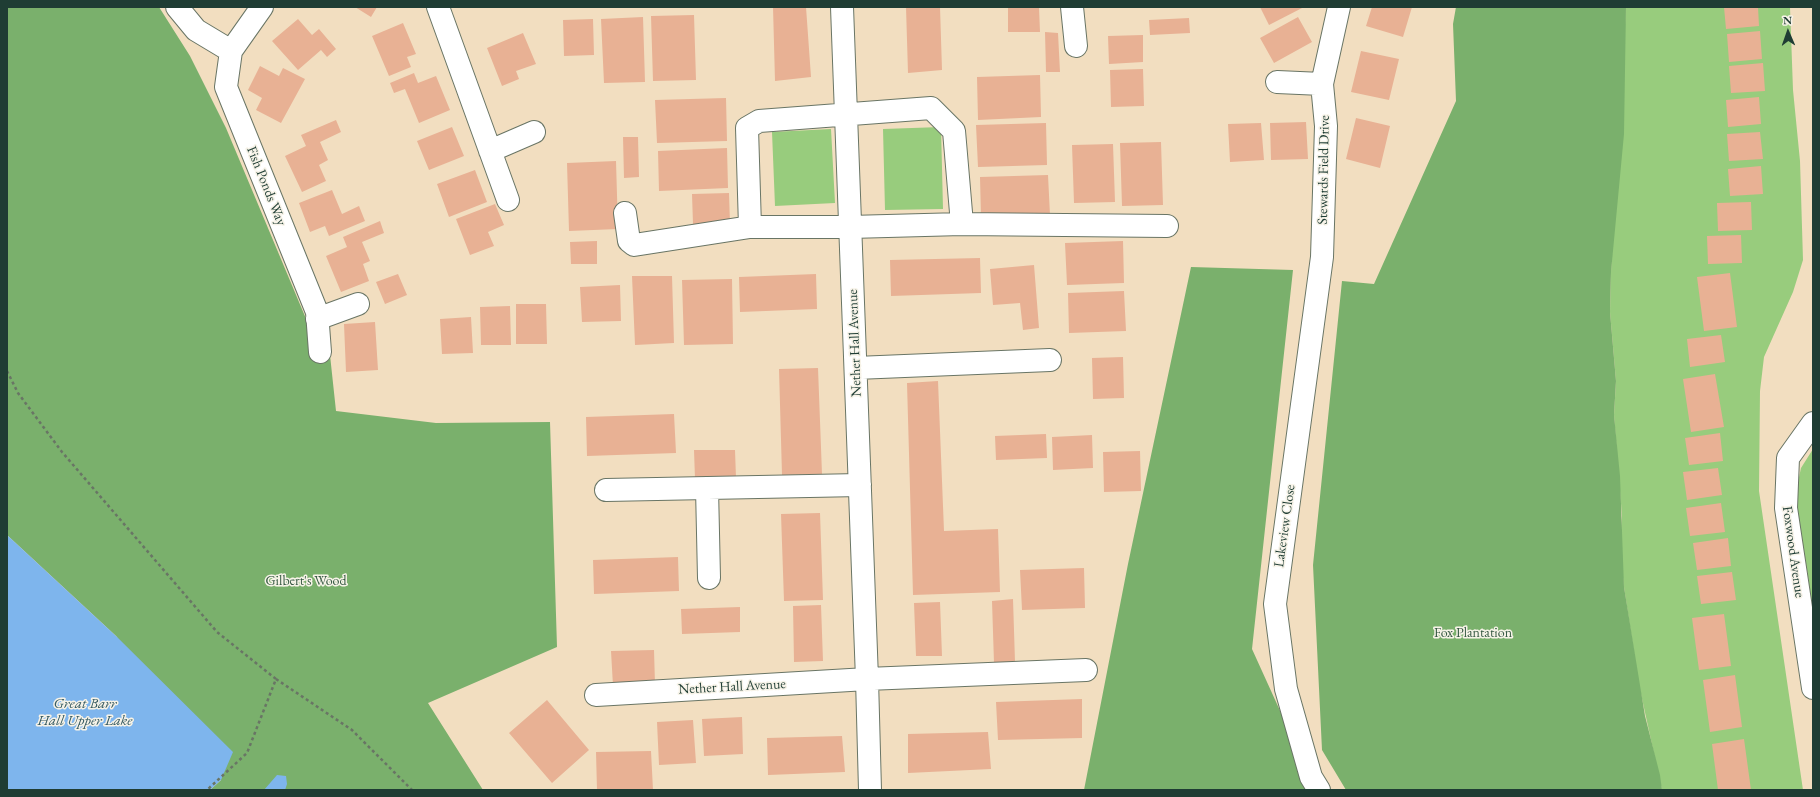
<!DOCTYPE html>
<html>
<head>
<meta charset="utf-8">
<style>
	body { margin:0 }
	#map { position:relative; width:1820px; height:797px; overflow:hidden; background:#f2dec0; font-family:"EB Garamond",serif }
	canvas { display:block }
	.frame { position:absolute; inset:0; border:8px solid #1f3d34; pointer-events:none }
	.north { position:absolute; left:1768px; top:12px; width:40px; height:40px; -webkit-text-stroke:3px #f7f3e8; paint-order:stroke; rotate:358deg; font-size:11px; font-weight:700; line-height:16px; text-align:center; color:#1f3d34 }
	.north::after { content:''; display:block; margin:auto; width:14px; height:18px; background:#1f3d34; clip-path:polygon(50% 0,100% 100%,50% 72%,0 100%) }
</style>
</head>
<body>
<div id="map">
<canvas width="1820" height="797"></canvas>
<div class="frame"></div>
<div class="north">N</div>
</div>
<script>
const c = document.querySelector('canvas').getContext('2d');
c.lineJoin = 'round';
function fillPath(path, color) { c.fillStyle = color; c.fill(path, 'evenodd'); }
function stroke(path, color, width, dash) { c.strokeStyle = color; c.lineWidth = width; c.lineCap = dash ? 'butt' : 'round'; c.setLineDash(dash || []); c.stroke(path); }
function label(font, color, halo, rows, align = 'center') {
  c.font = font + ' "EB Garamond",serif'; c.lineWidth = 3; c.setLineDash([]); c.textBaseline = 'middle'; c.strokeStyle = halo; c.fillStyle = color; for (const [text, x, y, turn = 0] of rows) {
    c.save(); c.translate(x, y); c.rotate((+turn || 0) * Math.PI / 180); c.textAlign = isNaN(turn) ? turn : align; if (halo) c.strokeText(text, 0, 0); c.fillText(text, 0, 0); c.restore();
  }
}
const green = new Path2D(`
	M1626 7H1790L1793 90 1800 161 1803 260 1793 292 1764 357 1760 391 1759 491 1803 790H1662L1639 685 1624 587 1620 548 1622 516 1614 415 1616 381 1610 312 1611 272Z
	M941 127 943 209 885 210 883 129Z
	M831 129 835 203 775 206 772 132Z
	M1813 449V620L1808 576 1795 496 1801 468Z`);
const forest = new Path2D(`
	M7 7H159L190 56 226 128 312 333 330 355 336 411 436 423 550 422 557 647 428 703 483 790H210L221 780 116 636 7 535Z
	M1456 7H1626L1624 134 1611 272 1610 312 1616 381 1614 415 1620 476 1624 587 1645 716 1660 775 1662 790H1346L1322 750 1313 565 1342 281 1374 284 1456 101 1453 24Z
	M1191 267 1293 270 1252 649 1316 790H1084L1128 564Z`);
const water = new Path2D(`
	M7 535 116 636 233 752 221 780 210 790H7Z
	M277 775 286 776 287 784 285 790H264Z`);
const building = new Path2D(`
	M355 7H377L371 17Z
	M773 7H806L811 77 775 81Z
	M906 7H940L942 70 908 73Z
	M1008 7H1039L1040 32H1008Z
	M1260 7H1304L1269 25Z
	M1372 7H1412L1403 37 1366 26Z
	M1724 7H1758L1759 26 1726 29Z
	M694 15 696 80 653 81 651 16Z
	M643 17 645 82 604 83 601 19Z
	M1298 17 1312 42 1274 63 1260 38Z
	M1189 18 1190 33 1150 35 1149 20Z
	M298 19 312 35 319 29 336 49 327 57 321 50 298 70 272 41Z
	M593 19 594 55 564 56 563 20Z
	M403 23 416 54 407 57 411 67 389 76 372 36Z
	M1760 31 1762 59 1729 62 1727 34Z
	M1045 32 1058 33 1060 72H1046Z
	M523 33 536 64 516 71 519 79 502 86 487 48Z
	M1143 35V62L1109 64 1108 36Z
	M1361 51 1399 59 1389 100 1351 92Z
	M1763 63 1765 91 1731 93 1729 66Z
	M260 66 279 76 283 68 305 79 281 123 256 110 262 98 248 90Z
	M1143 69 1144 106 1111 107 1110 70Z
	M414 73 418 83 436 76 450 110 419 123 405 89 394 93 390 83Z
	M1040 75 1041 117 978 120 977 77Z
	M1759 97 1761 124 1728 127 1726 100Z
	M726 98 727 141 657 143 655 100Z
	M1356 118 1390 126 1380 168 1346 159Z
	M336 120 341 132 320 142 328 160 319 165 326 181 302 192 285 156 306 146 301 135Z
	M1306 122 1308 159 1271 160 1270 123Z
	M1046 123 1047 165 978 167 976 125Z
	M1261 123 1264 160 1230 162 1228 124Z
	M452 127 464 156 429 170 417 141Z
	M1760 132 1763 159 1729 161 1727 134Z
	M623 137H638L639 177 624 178Z
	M1161 142 1163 205 1122 206 1120 143Z
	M1113 144 1115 202 1074 203 1072 145Z
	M727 148 728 188 659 191 658 151Z
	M616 161 618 229 569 231 567 163Z
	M1761 166 1763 194 1730 196 1728 169Z
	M475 170 487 202 449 217 437 184Z
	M1048 175 1050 215 981 217 980 177Z
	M332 190 342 214 359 206 365 221 329 236 325 226 310 232 299 203Z
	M729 193 730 224H693L692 194Z
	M1751 202 1752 230 1718 231 1717 203Z
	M495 204 504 225 488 232 494 246 470 255 456 219Z
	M380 221 384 233 362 242 370 261 363 264 369 281 341 292 326 256 347 247 343 237Z
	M1741 235 1742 263 1708 264 1707 236Z
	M597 241V264H571L570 242Z
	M1123 241 1124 283 1067 285 1065 243Z
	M980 258 981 293 891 296 890 260Z
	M1034 265 1039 328 1023 330 1020 303 993 305 990 269Z
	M1730 273 1737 327 1704 331 1697 277Z
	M398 274 407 295 385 304 376 282Z
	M816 274 817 309 740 312 739 277Z
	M632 276H672L674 343 635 345Z
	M732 279 733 344 684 345 682 280Z
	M620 285 621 321 582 322 580 287Z
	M1124 291 1126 331 1069 333 1068 293Z
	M516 304H546L547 344H516Z
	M510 306 511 345H481L480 307Z
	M471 317 473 353 442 354 440 319Z
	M375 322 378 370 346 372 344 324Z
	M1721 335 1725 362 1690 367 1687 339Z
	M1123 357 1124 398 1093 399 1092 358Z
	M818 368 822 474 782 475 779 369Z
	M1715 374 1724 427 1691 432 1683 379Z
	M938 381 944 531 998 529 1000 592 913 595 907 383Z
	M674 414 676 453 587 456 586 417Z
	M1720 433 1723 461 1689 465 1685 438Z
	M1046 434 1047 458 996 460 995 436Z
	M1092 435 1093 468 1053 470 1052 437Z
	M694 450H735L736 478 695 479Z
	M1140 451 1141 491 1104 492 1103 452Z
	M1718 468 1722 495 1687 500 1683 472Z
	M1721 503 1725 532 1690 536 1686 508Z
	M820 513 823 600 784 601 781 514Z
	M1728 538 1731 566 1697 570 1693 543Z
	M678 557 679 591 594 594 593 560Z
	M1084 568 1085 608 1022 610 1020 570Z
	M1732 572 1736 600 1701 604 1697 576Z
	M1013 599 1015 662 994 663 992 601Z
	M940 602 942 656H916L914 603Z
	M821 605 823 661 794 662 793 606Z
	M740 607V632L682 634 681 609Z
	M1724 614 1731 666 1699 670 1692 618Z
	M654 650 655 684 613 686 611 651Z
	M1735 675 1742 727 1710 732 1703 680Z
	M1082 699V738L998 740 996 702Z
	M547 700 589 750 552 783 509 733Z
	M742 717 743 754 704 756 702 719Z
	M693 720 696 763 659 765 657 722Z
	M988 732 991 769 908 773V734Z
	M842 736 845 772 768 775 767 738Z
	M1744 739 1751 790H1718L1712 744Z
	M651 751 653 790H597L596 752Z`);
const path = new Path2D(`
	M7 371 18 393 62 452 217 632 276 679 247 753 207 790
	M276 679 352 730 412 790`);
const minor = new Path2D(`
	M177 7 196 30 231 51
	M262 7 231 51 226 87 317 312 320 352
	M438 7 508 200
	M842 7 867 679 870 790
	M1072 7 1076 46
	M1277 82 1322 84
	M490 151 534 132
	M625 213 629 241 634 245 750 227
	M962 224 954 131 931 108 759 121 747 128 750 227H850L962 224 1167 226
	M317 319 358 304
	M856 368 1050 360
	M1813 423 1788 458 1786 508 1813 688
	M707 488 709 578
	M606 490 860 485
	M596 695 867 679 1086 670
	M1319 790 1311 777 1286 689 1275 604 1322 257 1326 126 1322 84 1339 7`);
const streetNames = [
	["Stewards Field Drive",1324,170,-89],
	["Fish Ponds Way",266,186,68],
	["Nether Hall Avenue",855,343,-92],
	["Lakeview Close",1285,526,-82],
	["Foxwood Avenue",1793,552,82],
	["Nether Hall Avenue",732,687,-3]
];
const parkNames = [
	["Gilbert's Wood",306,581],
	["Fox Plantation",1473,633]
];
const waterNames = [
	["Great Barr",85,704],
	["Hall Upper Lake",85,721]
];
fillPath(green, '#98cc7d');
fillPath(forest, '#7ab06c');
fillPath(water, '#7eb5ed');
fillPath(building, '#e8b194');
stroke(minor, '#697565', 24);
stroke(path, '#697565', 2.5, [3, 3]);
stroke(minor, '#fff', 22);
label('14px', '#1f3d34', '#f7f3e8', streetNames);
label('14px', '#375a43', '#f7f3e8', parkNames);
label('italic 15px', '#375b62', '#f7f3e8', waterNames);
</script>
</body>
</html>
